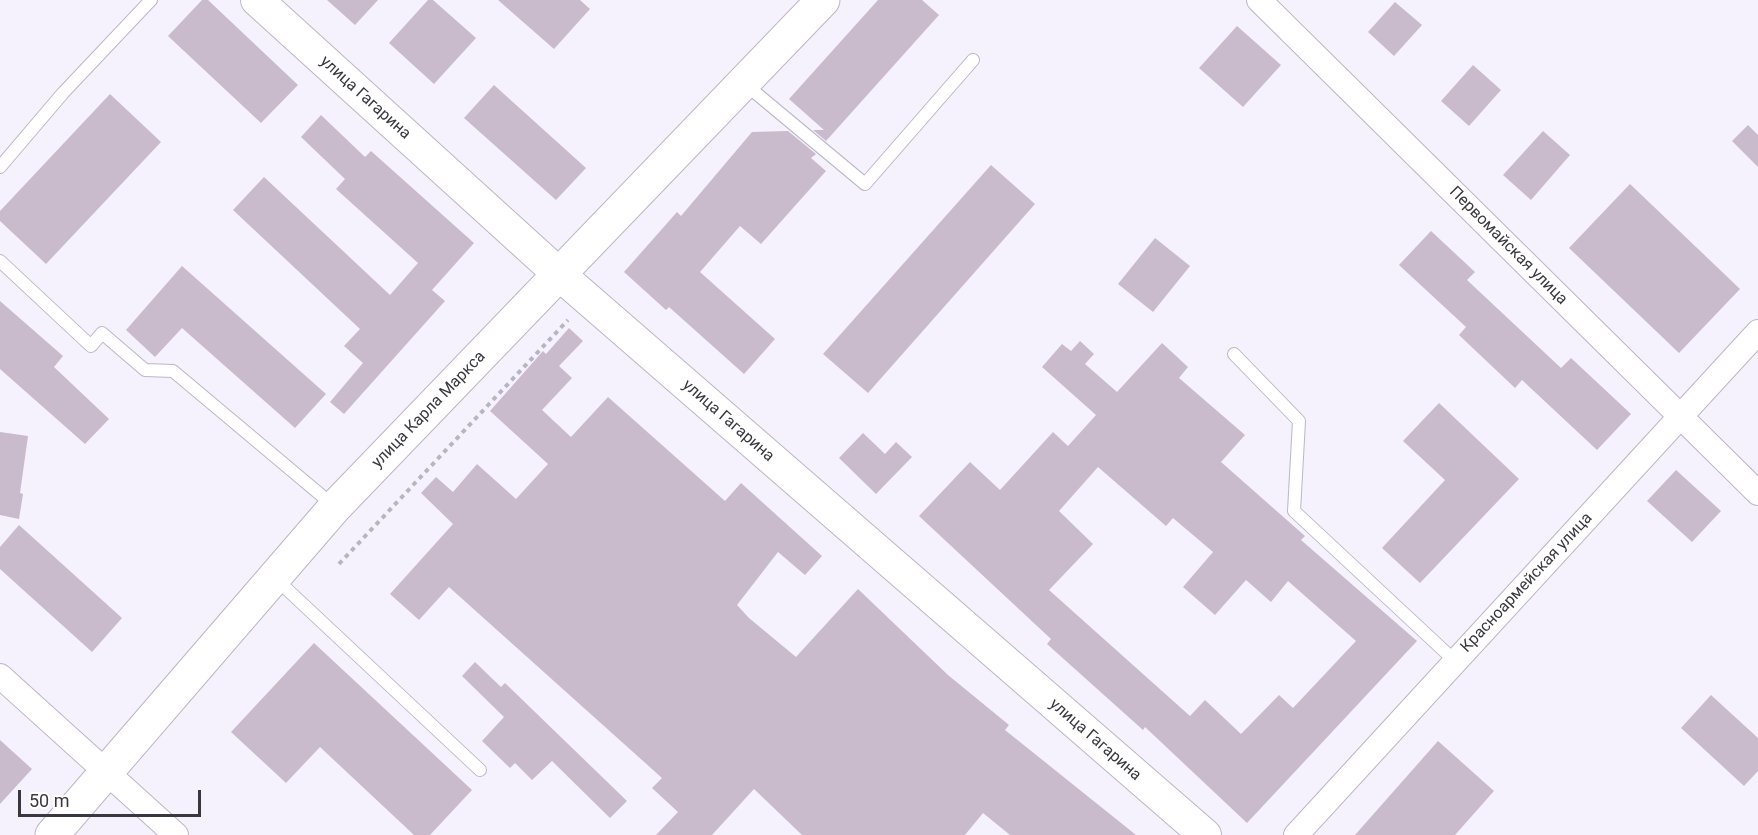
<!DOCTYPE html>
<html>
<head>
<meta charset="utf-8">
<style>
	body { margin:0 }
	#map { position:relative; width:1758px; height:835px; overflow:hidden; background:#f5f1fd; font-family:Roboto,sans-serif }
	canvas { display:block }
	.scale { position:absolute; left:18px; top:790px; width:183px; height:27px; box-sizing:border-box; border:3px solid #3a373f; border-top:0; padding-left:8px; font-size:18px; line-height:21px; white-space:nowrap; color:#3a373f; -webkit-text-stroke:4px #fff; paint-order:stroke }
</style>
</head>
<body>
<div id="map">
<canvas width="1758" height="835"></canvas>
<div class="scale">50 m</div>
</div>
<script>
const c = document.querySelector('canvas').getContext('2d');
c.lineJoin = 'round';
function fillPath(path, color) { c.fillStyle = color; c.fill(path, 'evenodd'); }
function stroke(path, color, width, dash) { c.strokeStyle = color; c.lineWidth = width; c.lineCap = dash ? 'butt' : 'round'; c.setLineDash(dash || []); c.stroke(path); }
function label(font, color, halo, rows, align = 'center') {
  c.font = font + ' Roboto,sans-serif'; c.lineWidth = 6; c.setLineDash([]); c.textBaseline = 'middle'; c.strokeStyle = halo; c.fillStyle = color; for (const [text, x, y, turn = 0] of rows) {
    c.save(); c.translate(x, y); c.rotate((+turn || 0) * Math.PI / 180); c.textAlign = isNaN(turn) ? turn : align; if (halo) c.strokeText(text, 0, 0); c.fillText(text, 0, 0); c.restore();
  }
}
const building = new Path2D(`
	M202 0H208L298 85 261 123 168 36Z
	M327 0H378L355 25Z
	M428 0H433L476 38 434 84 389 43Z
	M498 0H580L590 9 554 49Z
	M878 0H922L939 15 826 141 813 130H824L789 99Z
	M1395 2 1422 25 1394 56 1368 32Z
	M1237 26 1281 65 1243 107 1199 68Z
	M1473 65 1501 90 1469 126 1441 101Z
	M494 85 586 168 556 200 464 118Z
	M110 94 161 142 46 264 0 221V211Z
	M321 115 365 157 371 151 474 243 432 290 445 301 344 414 330 402 363 363 344 346 360 329 233 210 264 177 390 295 418 263 336 189 345 179 301 137Z
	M1748 125 1758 135V167L1732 141Z
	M788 131 816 154 811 158 826 171 761 244 740 226 700 272 775 339 744 374 669 307 666 310 624 272 677 212 681 216 752 132Z
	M1543 131 1570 155 1531 200 1503 175Z
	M991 165 1035 204 868 393 823 354Z
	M1630 184 1740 289 1679 353 1569 248Z
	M1431 231 1475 272 1467 280 1561 368 1571 358 1631 414 1597 450 1522 380 1515 388 1459 335 1466 327 1399 265Z
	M1155 238 1190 266 1153 312 1118 284Z
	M182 266 326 394 295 428 182 328 155 357 126 330Z
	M0 301 63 356 54 367 109 419 85 444 0 369Z
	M569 328 583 341 559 366 572 378 542 410 571 437 608 397 725 501 741 483 822 556 805 575 778 552 737 605 749 618 796 657 858 589 948 675 1009 725 1005 730 1136 835H1010L983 813 965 835H802L754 789 712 835H656L678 812 652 788 662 778 449 587 419 620 390 594 453 524 421 493 436 477 453 492 477 464 516 499 548 464 490 411 543 351 546 354Z
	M1080 341 1094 354 1085 364 1117 392 1162 343 1188 367 1179 378 1245 435 1221 462 1305 536 1301 540 1417 641 1247 823 1145 727 1143 730 1047 644 1051 639 919 516 970 462 1000 490 1053 432 1068 446 1096 415 1042 367 1062 344 1071 351ZM1098 467 1166 526 1173 518 1213 552 1183 587 1215 615 1246 580 1271 602 1288 581 1356 641 1293 708 1279 695 1241 734 1205 700 1190 716 1049 590 1093 544 1059 511Z
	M1439 403 1519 479 1420 583 1382 548 1445 480 1403 441Z
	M0 432 28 436 20 493 23 494 19 519 0 515Z
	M863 433 885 454 896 442 912 457 876 494 839 458Z
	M1676 470 1721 511 1692 542 1647 501Z
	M19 525 122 618 92 652 0 569V547Z
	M314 643 472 790 430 835H414L320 747 286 783 231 732Z
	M475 662 501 687 505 683 627 801 610 818 552 761 532 780 515 763 510 768 482 741 504 717 462 676Z
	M1711 695 1758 738V771L1744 786 1681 728Z
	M0 740 32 769 0 804Z
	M1438 741 1494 791 1455 835H1355Z`);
const path = new Path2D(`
	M339 564 568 320`);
const service = new Path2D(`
	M745 84 865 184 973 60
	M0 167 63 93 151 0
	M0 261 91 346 102 333 145 370 173 371 334 506
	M1234 354 1299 421 1294 511 1455 661
	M276 579 480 770`);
const minor = new Path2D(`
	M1259 0 1758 493
	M0 676 176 835
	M1296 835 1758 332`);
const tertiary = new Path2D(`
	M257 0 560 275 1205 835`);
const secondary = new Path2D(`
	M52 835 335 507 823 0`);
const streetNames = [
	["улица Гагарина",365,98,42],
	["Первомайская улица",1508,246,45],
	["улица Карла Маркса",429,410,-46],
	["улица Гагарина",728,421,41],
	["Красноармейская улица",1527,583,-47],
	["улица Гагарина",1095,740,41]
];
fillPath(building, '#c9bbcb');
stroke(service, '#bcb6c9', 14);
stroke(minor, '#bcb6c9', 26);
stroke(tertiary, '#bcb6c9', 34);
stroke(secondary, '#bcb6c9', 35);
stroke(path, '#b9b5c0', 4, [4.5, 4.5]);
stroke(service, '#fff', 12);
stroke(minor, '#fff', 24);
stroke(tertiary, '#fff', 32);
stroke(secondary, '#fff', 33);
label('16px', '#3a373f', '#fff', streetNames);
</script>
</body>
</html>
